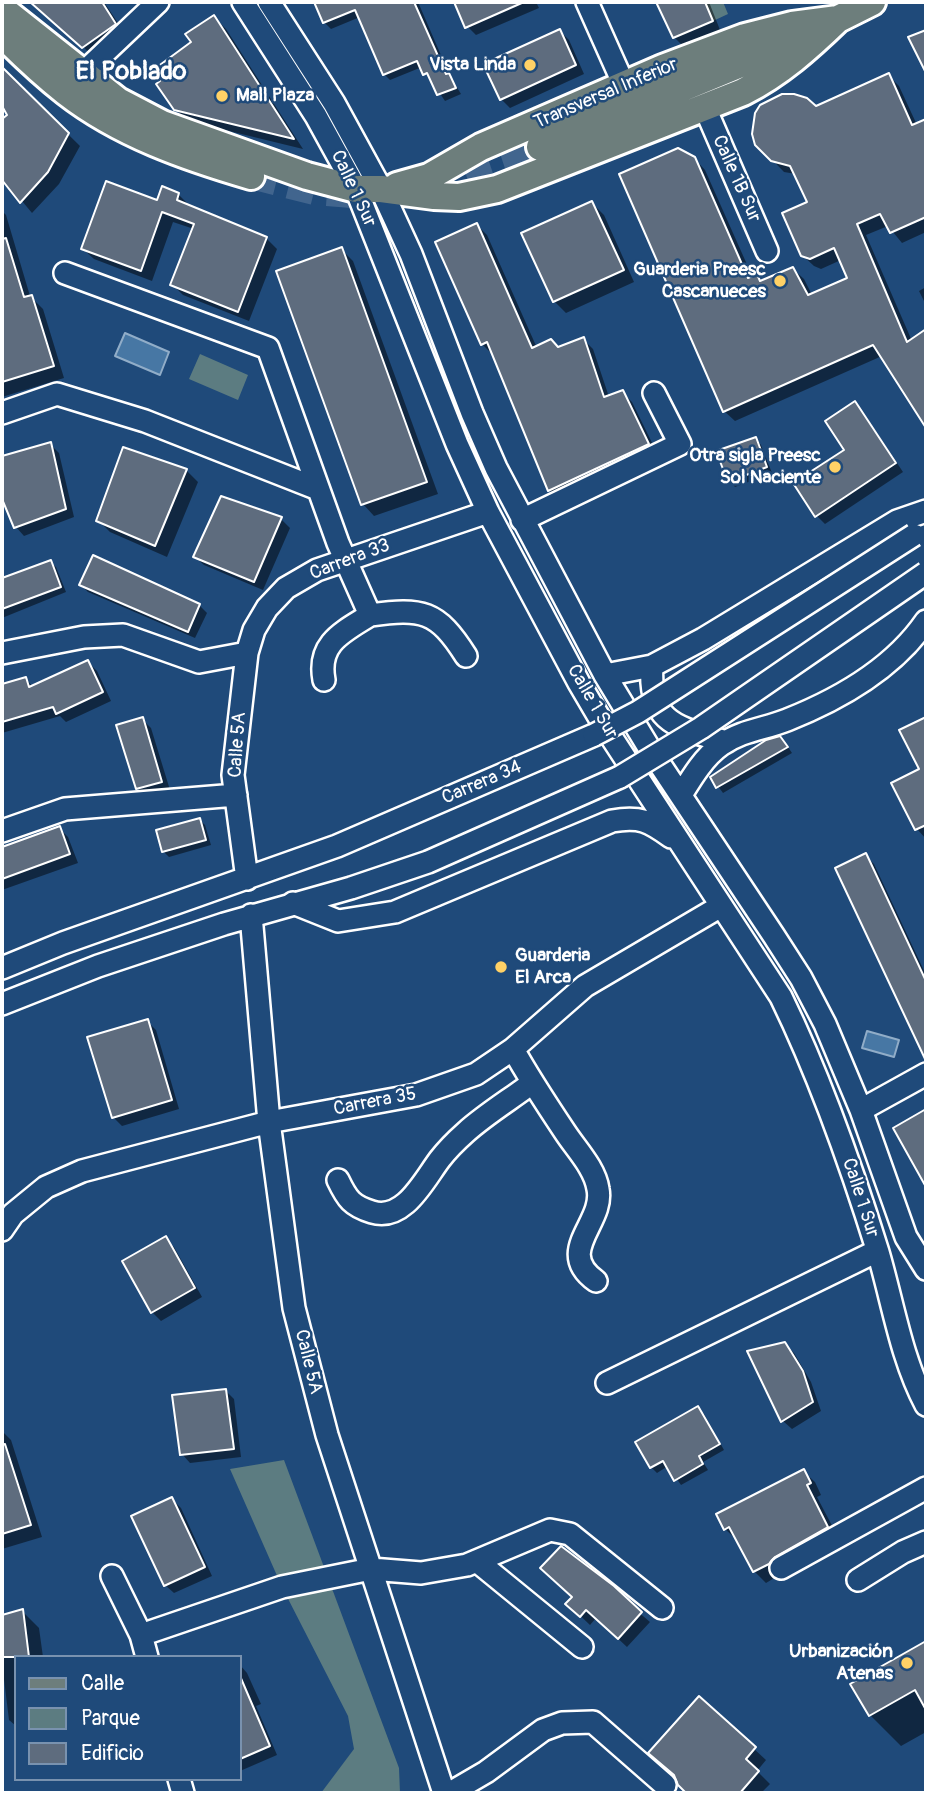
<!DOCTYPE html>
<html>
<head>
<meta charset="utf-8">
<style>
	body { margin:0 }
	#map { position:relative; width:928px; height:1795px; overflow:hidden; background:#1f4a7a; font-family:Pangolin,sans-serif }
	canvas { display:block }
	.frame { position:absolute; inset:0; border:4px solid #fff; pointer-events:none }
	.legend { position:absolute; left:14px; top:1655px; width:228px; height:126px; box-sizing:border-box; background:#1f4a7a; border:2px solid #7992af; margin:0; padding:9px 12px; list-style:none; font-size:21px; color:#fff }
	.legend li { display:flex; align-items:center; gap:14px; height:35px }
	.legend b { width:35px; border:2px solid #7992af }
</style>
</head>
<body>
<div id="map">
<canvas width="928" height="1795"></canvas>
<div class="frame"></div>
<ul class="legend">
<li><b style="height:9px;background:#6d7e7c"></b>Calle</li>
<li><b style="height:19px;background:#5c7c81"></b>Parque</li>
<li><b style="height:19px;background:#5e6c7e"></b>Edificio</li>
</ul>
</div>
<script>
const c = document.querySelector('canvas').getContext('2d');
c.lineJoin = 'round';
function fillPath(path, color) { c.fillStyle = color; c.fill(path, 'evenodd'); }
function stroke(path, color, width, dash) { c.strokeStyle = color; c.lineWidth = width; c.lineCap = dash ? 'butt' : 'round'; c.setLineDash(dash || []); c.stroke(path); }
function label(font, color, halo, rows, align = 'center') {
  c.font = font + ' Pangolin,sans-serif'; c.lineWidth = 5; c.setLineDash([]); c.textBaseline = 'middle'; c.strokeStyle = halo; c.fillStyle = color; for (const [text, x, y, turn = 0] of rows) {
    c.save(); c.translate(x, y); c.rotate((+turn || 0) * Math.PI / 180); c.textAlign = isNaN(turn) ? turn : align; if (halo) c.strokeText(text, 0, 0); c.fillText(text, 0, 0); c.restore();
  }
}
const green = new Path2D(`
	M705 2H723L728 14 713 21Z
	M200 354 248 375 238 400 189 379Z
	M284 1460 399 1768 400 1793H321L354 1749 348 1716 282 1587 230 1469Z`);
const water = new Path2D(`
	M125 333 169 352 160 375 115 356Z
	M867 1031 899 1040 894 1057 862 1048Z`);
const shadow = new Path2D(`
	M34 2H104L126 35 94 57Z
	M316 2H418L450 76 461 94 445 101 422 67 390 80 384 74 360 17 331 29 324 22Z
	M456 2H536L539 8 476 35 467 26Z
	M658 2H711H709L720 30 683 46 674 37Z
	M214 17 226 29 303 149 188 121 175 109 193 43Z
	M560 31 569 40 584 74 510 108 501 99Z
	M2 69 80 146 59 184 32 213 2 177V121L10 115 2 103Z
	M888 75 899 86 917 125 926 121V232L902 243 888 226 866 235 912 341 924 333 926 335V425L882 356 735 421 724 411 694 158 705 170 753 278 757 276 762 282 793 269 804 279 812 295 850 279 841 260 821 269 814 266 802 255 809 203 796 174 784 172 757 144 815 108Z
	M178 194 189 205 188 207 267 239 277 249 249 321 183 295 172 284 194 229 173 222 152 281 94 259 83 249 158 202Z
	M592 203 604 215 634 282 566 313 554 301Z
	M2 211 6 215 30 296 43 309 64 378 2 397Z
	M477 225 487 235 537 348 558 349 583 339 593 349 609 397 622 392 632 402 658 455 559 500 549 490 492 354 482 344Z
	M341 249 353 261 438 494 374 516 363 504Z
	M926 287V305L919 291Z
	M855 403 863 412 903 472 825 524 816 515 846 450Z
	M756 439 761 445 772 473 735 487 730 481Z
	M50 444 59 453 74 517 24 536 16 527 2 494V458Z
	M186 470 198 482 167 557 110 532 98 520Z
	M281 519 290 528 263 590 204 565 195 557Z
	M50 562 56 567 66 592 2 618V581Z
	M81 585 199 605 207 613 195 638 88 592Z
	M88 662 97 671 111 701 66 722 60 716 2 733V686L26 679 33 687Z
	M142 719 151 728 170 790 146 797 137 788Z
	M926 719V839L917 829 921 770 902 731Z
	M786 744 792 753 723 793 712 778Z
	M200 820 205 825 211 845 169 857 163 851Z
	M59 828 68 837 78 863 2 890V849Z
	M865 855 874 864 926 975V1050L921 1045Z
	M147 1021 156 1030 179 1109 122 1126 113 1117Z
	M165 1239 174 1247 202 1297 161 1321 152 1312Z
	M785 1344 794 1353 811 1382 821 1411 792 1429 783 1421Z
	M225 1390 234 1399 241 1457 190 1463 182 1454Z
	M698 1409 704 1414 724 1450 703 1462 708 1470 681 1485 668 1466 657 1473 651 1467Z
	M2 1431 11 1440 42 1537 2 1549Z
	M803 1471 815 1482 821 1495 817 1497 839 1539 766 1583 754 1571 737 1540 725 1529Z
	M172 1499 181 1508 212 1576 174 1593 165 1585Z
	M563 1548 650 1622 627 1647 596 1618 590 1625 568 1604 574 1597Z
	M22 1611 39 1628 43 1657H16V1726L9 1720 2 1663V1616Z
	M926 1643V1732L901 1746 870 1715 852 1685Z
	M240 1665 247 1673 261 1704 256 1706 277 1755 240 1771Z
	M699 1698 766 1760 757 1771 770 1784 761 1793H688L679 1785Z`);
const building = new Path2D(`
	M30 2H102L116 24 82 48Z
	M314 2H414L446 74 449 73 456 88 437 95 427 73 423 75 417 61 383 75 355 10 323 23Z
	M454 2H524L465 28Z
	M656 2H705L713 21 673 38Z
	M214 15 294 139 174 110 156 84 160 81 153 70 191 42 185 34Z
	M560 29 576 65 500 100 483 64Z
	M926 30V73L908 37Z
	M2 67 69 133 48 172 20 203 2 180V119L7 115 2 106Z
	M889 73 912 125 926 119V217L890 233 880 214 857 224 907 342 926 329V428L873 345 723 412 619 174 678 148 695 157 748 278 757 274 760 281 793 267 808 295 847 278 834 248 810 259 801 256 782 213 807 202 790 166 771 161 755 145 752 134 755 113 760 105 782 94H794L807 98 816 106Z
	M106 181 157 200 162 186 179 193 177 200 267 237 238 312 170 285 194 224 162 212 141 271 81 249Z
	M592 201 624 270 553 302 521 233Z
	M477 223 532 348 551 339 558 347 584 337 604 397 623 390 649 444 548 491 487 342 481 345 435 242Z
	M6 238 24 297 32 295 54 366 2 382V239Z
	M342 247 427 482 361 505 276 271Z
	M855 401 896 463 815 517 793 483 844 450 825 421Z
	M756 437 767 467 728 482 716 451Z
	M51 442 66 509 14 528 2 499V456Z
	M123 447 187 469 155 546 96 521Z
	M221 496 282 517 254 582 193 557Z
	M93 555 200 604 188 632 79 585Z
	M51 560 61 587 2 609V578Z
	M88 660 103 692 56 714 53 707 2 722V684L26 677 29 687Z
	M143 717 162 782 136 789 116 725Z
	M926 717V825L915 830 891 783 919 769 899 730Z
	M780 736 788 747 716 788 710 777 766 740Z
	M200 818 206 840 162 852 156 830Z
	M60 826 70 854 2 879V847Z
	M866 853 926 981V1061L835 868Z
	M148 1019 172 1100 112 1118 87 1037Z
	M926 1109V1187L893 1128Z
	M166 1236 195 1288 151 1313 122 1261Z
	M785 1342 803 1371 813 1402 781 1422 747 1351Z
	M226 1389 234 1449 180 1455 172 1395Z
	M698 1406 720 1444 699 1456 703 1464 674 1481 663 1461 650 1468 635 1442Z
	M5 1444 31 1525 2 1534V1445Z
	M804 1469 811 1483 807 1485 828 1527 775 1557 769 1564 753 1572 729 1527 724 1530 716 1514Z
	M172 1497 205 1567 164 1586 131 1516Z
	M561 1546 614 1586 642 1612 618 1639 586 1610 580 1617 565 1604 572 1597 540 1568Z
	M23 1609 29 1657H2V1615Z
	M926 1641V1710L915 1690 869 1716 850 1684Z
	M240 1676 270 1746 240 1759Z
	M699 1696 756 1747 746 1759 759 1771 740 1793H686L678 1785 674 1775 648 1753Z`);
const majorTunnel = new Path2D(`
	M251 176 314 192 352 195
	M428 184 540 147`);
const minor = new Path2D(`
	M243 2 316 116 356 189 457 444 488 512 579 683 606 729 781 997C821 1079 851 1165 878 1252 893 1303 901 1358 926 1405
	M269 2 334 103 381 189 411 254 472 413 496 468 605 675 651 751 774 936 801 978 825 1024 861 1110 906 1237 926 1269
	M587 2 624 85
	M82 74 158 2
	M705 108 767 251
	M65 273 268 348 338 543 370 615C343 632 317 643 324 680
	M2 413 57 394 145 421 318 489
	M522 520 680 444 654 393
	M370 615C422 608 437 610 466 656
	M2 653 84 637 123 635 199 662 247 653
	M652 666C648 724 678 727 726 742
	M605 675 652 666 703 639 897 521 926 511
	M681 795C692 777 704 757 721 745 742 730 765 729 787 720 840 699 893 669 926 621
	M2 831 65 809 236 795
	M247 879 233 775 247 653 254 630 267 608 286 588 317 570 488 512
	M293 903 338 921 395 912 612 821C640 816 649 821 671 837
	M251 915 269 1122 294 1308 327 1435 444 1793
	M2 968 63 943 337 846 594 735
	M2 1004 98 966 224 924 351 888 428 862 620 777
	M513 1049C529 1078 547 1105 565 1132 576 1149 595 1168 598 1189 605 1223 554 1251 596 1281
	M861 1110 926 1074
	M338 1180C347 1199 352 1206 372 1212 404 1222 424 1180 440 1159 447 1150 457 1140 466 1132 486 1114 511 1099 532 1083
	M2 1230 13 1214 46 1187 82 1171 269 1122 416 1095 476 1074 513 1049 585 986 721 906
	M607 1383 877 1251
	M478 1562 582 1647
	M781 1568 926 1488
	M112 1576 141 1635
	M858 1580 903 1552 926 1542
	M147 1657 141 1635 282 1587 371 1569 421 1573 467 1565 550 1530 570 1534 662 1608
	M179 1779 183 1793
	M450 1793 486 1772 543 1730 562 1723 593 1722 665 1785`);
const major = new Path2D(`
	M2 9 118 101 162 124 307 176 356 189H381L434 196 459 197 497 189 743 92C780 73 808 48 838 19
	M2 34C22 54 43 74 66 92 120 134 186 157 251 176
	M540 147 784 46 872 2
	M397 186 429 177 481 147 663 68 745 37 792 25 838 19`);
const minorBridge = new Path2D(`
	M594 735 638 712 914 535
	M620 777 701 728 926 573`);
const markers = [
	[530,65,7,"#ffd166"],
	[222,96,7,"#ffd166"],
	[780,281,7,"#ffd166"],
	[835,467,7,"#ffd166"],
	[501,967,7,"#ffd166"],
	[907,1663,7,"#ffd166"]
];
const poiNames = [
	["Vista Linda",516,65],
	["Mall Plaza",236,96,"left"],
	["Guarderia Preesc",766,270],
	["Cascanueces",766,292],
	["Otra sigla Preesc",821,456],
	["Sol Naciente",821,478],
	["Guarderia",515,956,"left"],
	["El Arca",515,978,"left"],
	["Urbanización",893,1652],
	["Atenas",893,1674]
];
const streetNames = [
	["Transversal Inferior",606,94,-23],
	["Calle 1B Sur",736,179,66],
	["Calle 1 Sur",353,189,65],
	["Carrera 33",350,560,-21],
	["Calle 1 Sur",592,702,60],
	["Calle 5A",238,745,-86],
	["Carrera 34",482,783,-23],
	["Carrera 35",375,1102,-11],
	["Calle 1 Sur",860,1198,72],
	["Calle 5A",308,1362,76]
];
const districtNames = [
	["El Poblado",131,72]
];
fillPath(green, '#5c7c81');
fillPath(water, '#4777a4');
stroke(water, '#91adc8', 2);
fillPath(shadow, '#0007');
fillPath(building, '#5e6c7e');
stroke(building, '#fff', 2);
stroke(majorTunnel, '#41658e', 26, [26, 13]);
stroke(minor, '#fff', 26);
stroke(major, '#fff', 32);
stroke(minor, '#1f4a7a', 21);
stroke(major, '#6d7e7c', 26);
stroke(minorBridge, '#fff', 26, []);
stroke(minorBridge, '#1f4a7a', 21);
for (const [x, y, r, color] of markers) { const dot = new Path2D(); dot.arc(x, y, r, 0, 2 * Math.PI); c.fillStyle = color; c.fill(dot); stroke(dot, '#1f4a7a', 2.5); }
label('bold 19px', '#fff', '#1f4a7a', poiNames, 'right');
label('19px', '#fff', '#1f4a7a', streetNames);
label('bold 26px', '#fff', '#1f4a7a', districtNames);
</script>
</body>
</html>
